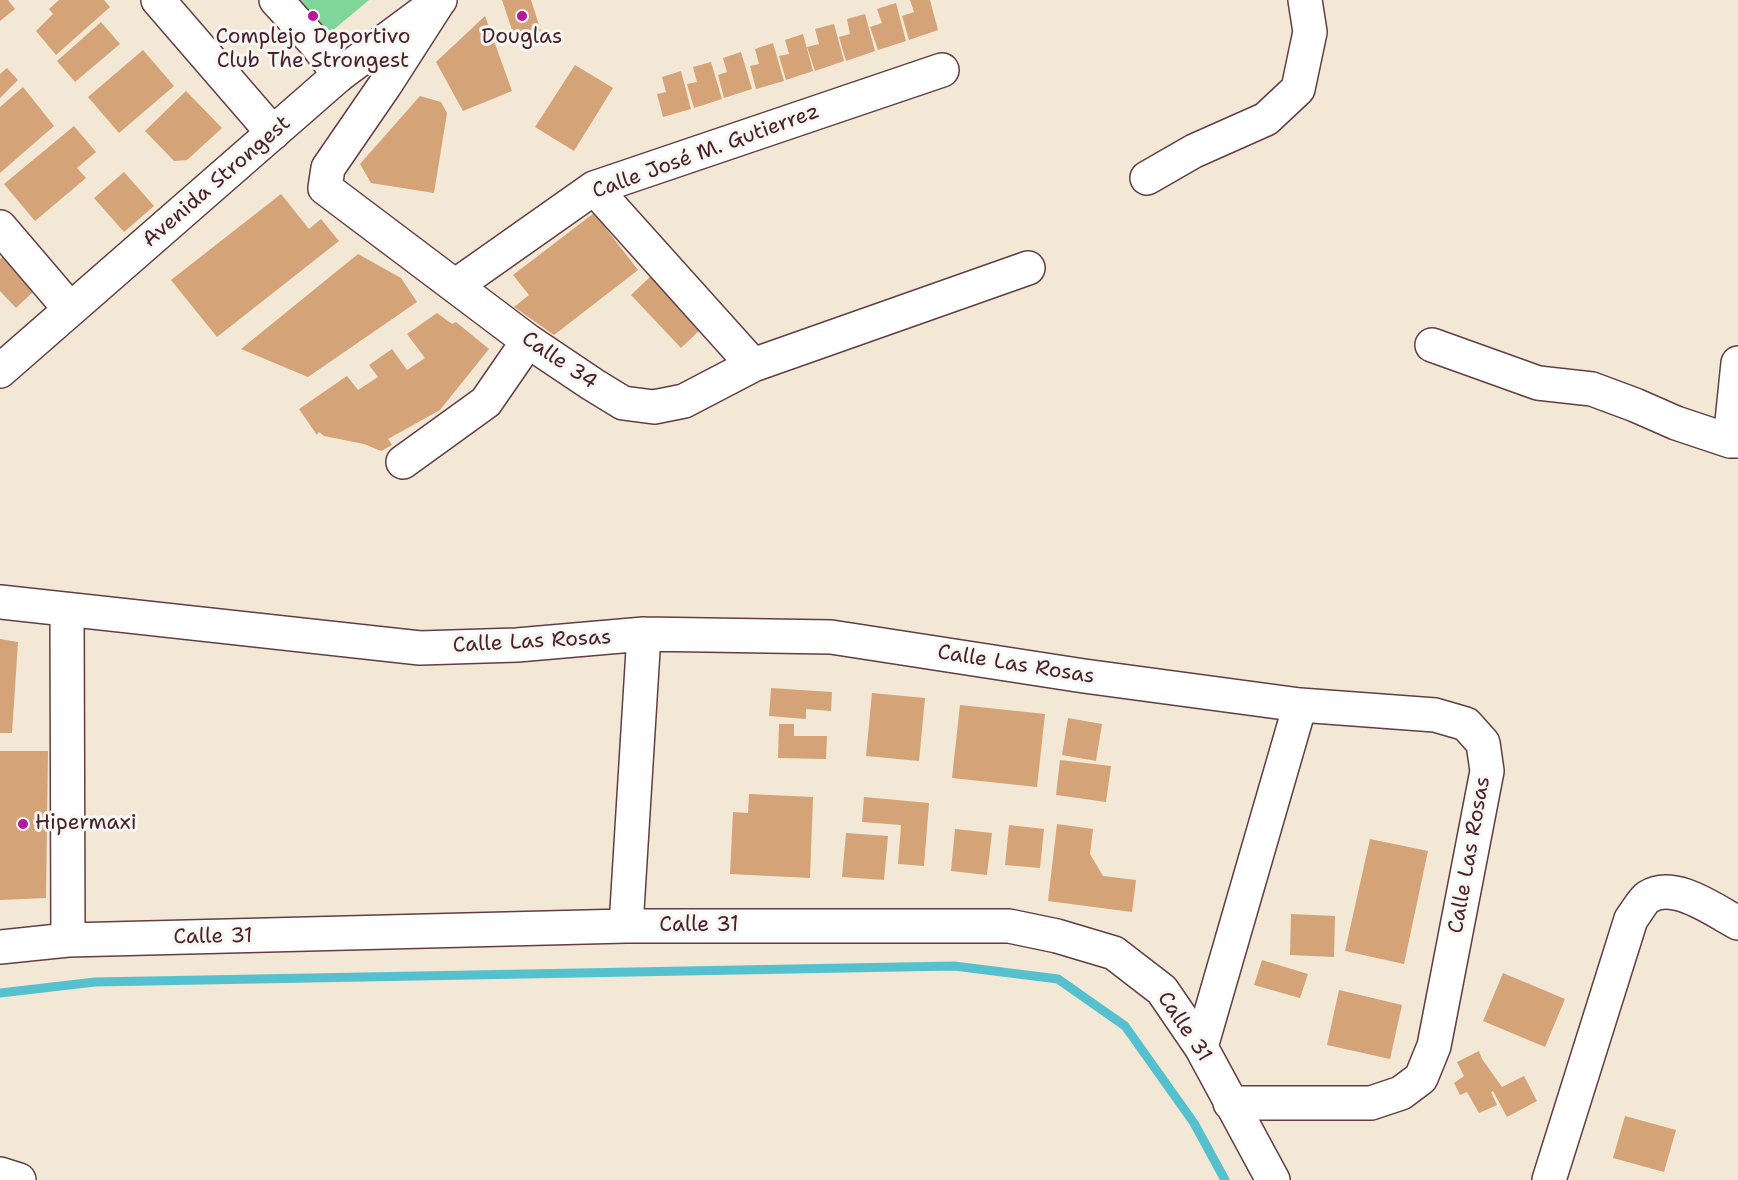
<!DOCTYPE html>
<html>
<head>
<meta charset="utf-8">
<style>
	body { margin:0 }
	canvas { display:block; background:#f2e8d5 }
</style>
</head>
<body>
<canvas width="1738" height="1180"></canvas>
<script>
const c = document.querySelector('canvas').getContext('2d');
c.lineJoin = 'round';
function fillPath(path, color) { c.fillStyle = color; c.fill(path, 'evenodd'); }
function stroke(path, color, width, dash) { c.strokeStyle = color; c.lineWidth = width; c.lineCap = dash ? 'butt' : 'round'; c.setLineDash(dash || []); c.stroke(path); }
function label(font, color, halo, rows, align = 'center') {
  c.font = font + ' "Shantell Sans",sans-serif'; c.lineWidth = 6; c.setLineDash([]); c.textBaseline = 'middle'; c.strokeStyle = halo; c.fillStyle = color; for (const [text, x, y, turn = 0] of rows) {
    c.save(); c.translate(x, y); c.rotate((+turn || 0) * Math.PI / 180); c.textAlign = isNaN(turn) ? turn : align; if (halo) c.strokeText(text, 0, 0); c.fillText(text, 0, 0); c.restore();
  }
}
const green = new Path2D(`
	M260 0H369L307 52Z`);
const stream = new Path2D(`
	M0 993 95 982 954 966 1058 979 1125 1026 1194 1123 1225 1180`);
const building = new Path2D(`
	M0 0H8L15 9 0 21Z
	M59 0H104L110 7 56 55 36 31 53 14 49 9Z
	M502 0H531L541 31 515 39Z
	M910 0H930L938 30 909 40 902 16 914 12Z
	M896 3 906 41 878 50 870 27 882 23 877 9Z
	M865 14 875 51 846 61 839 37 850 34 847 19Z
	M485 16 512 91 463 111 436 62Z
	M101 22 120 44 75 82 57 61Z
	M834 24 844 61 815 71 807 47 819 44 815 29Z
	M803 34 813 71 786 80 779 56 789 54 785 40Z
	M773 43 784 81 756 89 750 66 759 64 755 49Z
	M143 50 174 86 119 133 88 97Z
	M741 52 752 89 724 98 718 75 727 72 723 58Z
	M711 62 722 99 694 108 687 84 697 82 693 67Z
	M575 65 613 88 574 151 535 127Z
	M7 68 18 80 0 98V74Z
	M681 71 691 109 663 117 657 94 666 92 662 77Z
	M23 87 54 126 0 173V107Z
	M186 91 222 128 187 160 174 161 145 131Z
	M420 96 441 102 447 113 434 193 371 183 360 164Z
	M74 126 96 152 77 168 86 178 35 221 4 184Z
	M124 172 154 206 124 232 94 198Z
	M281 194 309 229 321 219 339 241 217 337 171 280Z
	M594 213 638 270 554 335 514 307 529 295 513 275Z
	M358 254 401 278 417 302 308 377 241 349Z
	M3 257 35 290 16 308 0 291V259Z
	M652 275 702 328 681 348 631 295Z
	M437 313 452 324 456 322 489 349 440 410 388 439 392 445 381 451 364 444 324 436 319 432 317 435 299 409 347 376 358 390 378 377 369 365 392 349 407 370 425 358 407 334Z
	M0 639 18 642 12 733H0Z
	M771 688 832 692 831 711 806 709V719L769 716Z
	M872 693 925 698 919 761 866 756Z
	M960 705 1045 714 1037 787 952 778Z
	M1068 718 1102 724 1096 761 1062 755Z
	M779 724H794V736H827L826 759 778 758Z
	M0 751H48L46 898 0 900Z
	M1060 760 1111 766 1106 802 1056 795Z
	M749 794 813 797 810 878 730 874 733 812 748 813Z
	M864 797 929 803 924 866 898 864 901 825 862 822Z
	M1057 824 1093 829 1090 854 1103 876 1136 880 1132 912 1048 901Z
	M1009 825 1044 829 1040 868 1005 865Z
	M955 829 992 833 987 875 951 871Z
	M846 833 888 836 884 880 842 877Z
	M1370 839 1428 851 1404 964 1345 951Z
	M1291 914 1335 916 1334 957 1290 955Z
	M1262 960 1308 974 1300 998 1254 985Z
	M1503 973 1565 999 1545 1047 1483 1021Z
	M1339 990 1402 1005 1390 1059 1327 1045Z
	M1479 1051 1482 1059 1502 1087 1524 1076 1537 1101 1507 1117 1493 1091 1491 1092 1497 1105 1479 1113 1467 1092 1460 1095 1454 1083 1464 1076 1457 1062Z
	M1625 1116 1676 1130 1664 1172 1613 1158Z`);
const minor = new Path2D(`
	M158 0 273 133
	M276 0 317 45 339 75
	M437 4 385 85 328 168 325 188 528 341 592 384 623 403 654 407 684 401 753 365 1028 268
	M1147 178 1194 151 1266 119 1298 89 1310 32 1305 0
	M594 188 753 365
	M0 227 70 309
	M455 286 594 188 942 70
	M1432 345 1538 383 1592 389 1635 405 1676 423 1730 441H1738
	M1730 441 1738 363
	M403 462 486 402 528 341
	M0 602 420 648 517 645 644 634 831 637 1084 676 1300 705 1435 715 1466 724 1483 743 1487 771 1434 1046 1421 1078 1401 1093 1371 1103H1230
	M67 610 68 940
	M626 926 644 634
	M0 947 68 940 626 926H1009L1057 936 1114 953 1162 990 1201 1047 1273 1180
	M1201 1047 1300 705
	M0 1174 19 1180
	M1549 1180 1631 919C1636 913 1642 901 1648 897 1674 880 1715 911 1738 923`);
const major = new Path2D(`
	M0 371 339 75 440 0`);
const markers = [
	[313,16,6,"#b5179e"],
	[522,16,6,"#b5179e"],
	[23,824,6,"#b5179e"]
];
const poiNames = [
	["Complejo Deportivo",313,38],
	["Club The Strongest",313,62],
	["Douglas",522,38],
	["Hipermaxi",35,824,"left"]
];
const streetNames = [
	["Calle José M. Gutierrez",706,152,-20],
	["Avenida Strongest",217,182,-41],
	["Calle 34",559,361,34],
	["Calle Las Rosas",532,642,-3],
	["Calle Las Rosas",1016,665,9],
	["Calle Las Rosas",1470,855,-80],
	["Calle 31",699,926],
	["Calle 31",213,937,-1],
	["Calle 31",1184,1027,56]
];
fillPath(green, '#80d69a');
stroke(stream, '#55c1ce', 9);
fillPath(building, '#d4a377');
stroke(minor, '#633d44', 36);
stroke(major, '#633d44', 36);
stroke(minor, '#fff', 33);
stroke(major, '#fff', 33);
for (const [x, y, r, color] of markers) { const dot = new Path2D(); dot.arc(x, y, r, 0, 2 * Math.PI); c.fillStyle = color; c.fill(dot); stroke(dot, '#f6f6f2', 2); }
label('21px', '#4a1f2b', '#f6f6f2', poiNames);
label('21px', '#4a1f2b', '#f6f6f2', streetNames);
</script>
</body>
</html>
